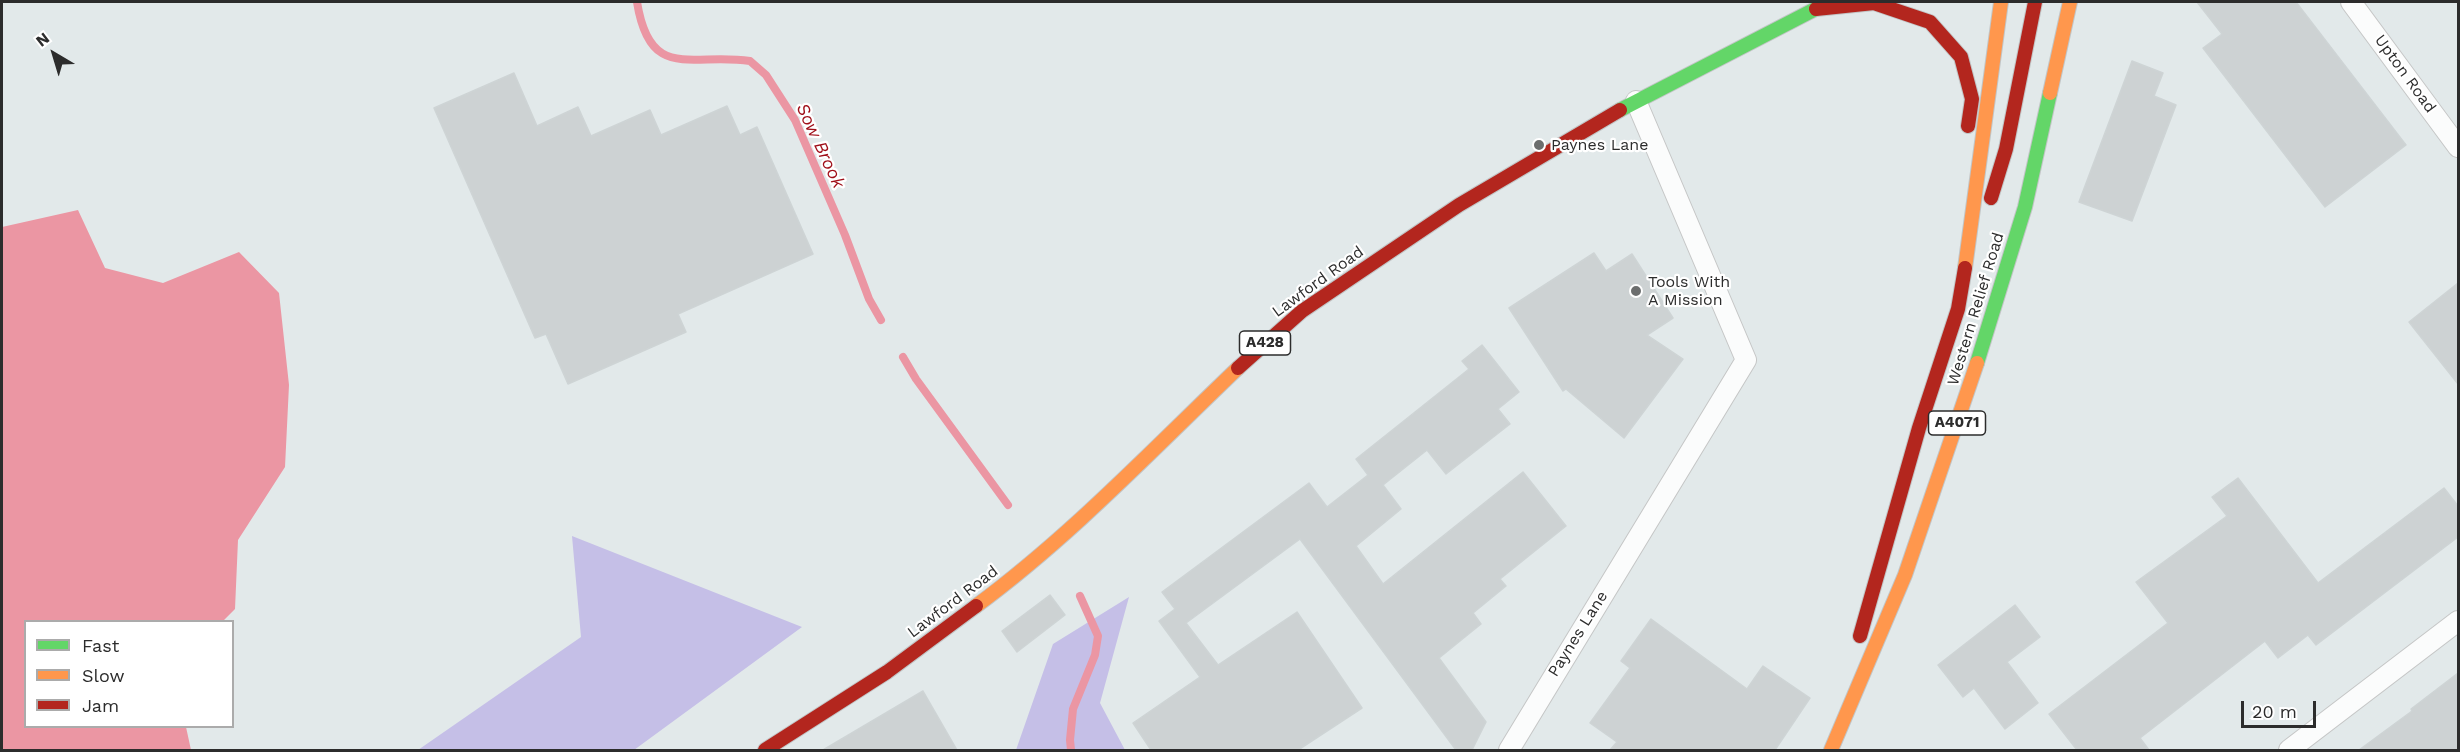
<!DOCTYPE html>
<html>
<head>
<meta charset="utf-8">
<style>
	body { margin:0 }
	#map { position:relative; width:2460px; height:752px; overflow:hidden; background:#e2e9ea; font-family:"Work Sans",sans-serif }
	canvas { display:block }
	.frame { position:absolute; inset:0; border:3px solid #2c2c2c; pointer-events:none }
	.legend { position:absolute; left:24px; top:620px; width:210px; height:108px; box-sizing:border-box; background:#fff; border:2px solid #ababab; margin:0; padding:8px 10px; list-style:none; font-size:18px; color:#2c2c2c }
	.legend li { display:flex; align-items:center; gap:12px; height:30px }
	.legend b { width:30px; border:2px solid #ababab }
	.north { position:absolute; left:24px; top:24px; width:60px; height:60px; -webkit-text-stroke:4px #fff; paint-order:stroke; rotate:322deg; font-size:16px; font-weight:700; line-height:24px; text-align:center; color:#2c2c2c }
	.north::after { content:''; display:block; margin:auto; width:21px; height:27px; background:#2c2c2c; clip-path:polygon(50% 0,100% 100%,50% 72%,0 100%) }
	.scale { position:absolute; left:2241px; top:701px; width:75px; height:27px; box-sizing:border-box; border:3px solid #2c2c2c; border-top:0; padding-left:8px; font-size:18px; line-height:21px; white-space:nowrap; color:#2c2c2c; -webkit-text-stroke:4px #fff; paint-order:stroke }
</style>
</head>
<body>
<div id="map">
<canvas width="2460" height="752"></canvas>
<div class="frame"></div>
<ul class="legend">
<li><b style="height:8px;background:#63d668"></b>Fast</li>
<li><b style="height:8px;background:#ff974d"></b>Slow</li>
<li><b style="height:8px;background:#b3261e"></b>Jam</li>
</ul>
<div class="north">N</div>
<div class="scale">20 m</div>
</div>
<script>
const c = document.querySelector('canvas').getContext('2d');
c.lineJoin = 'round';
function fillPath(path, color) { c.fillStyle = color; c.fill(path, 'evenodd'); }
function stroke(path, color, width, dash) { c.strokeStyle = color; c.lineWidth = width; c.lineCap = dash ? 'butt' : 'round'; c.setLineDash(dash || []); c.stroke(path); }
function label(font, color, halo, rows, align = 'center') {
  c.font = font + ' "Work Sans",sans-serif'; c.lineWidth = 4.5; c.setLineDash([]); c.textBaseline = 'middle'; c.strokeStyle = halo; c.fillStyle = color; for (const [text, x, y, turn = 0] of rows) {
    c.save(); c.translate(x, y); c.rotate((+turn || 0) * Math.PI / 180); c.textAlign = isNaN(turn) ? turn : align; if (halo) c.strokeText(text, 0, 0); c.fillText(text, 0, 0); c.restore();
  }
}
const green = new Path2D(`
	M572 536 802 627 634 750H418L581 637Z
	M1129 597 1100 703 1125 750H1016L1053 644Z`);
const water = new Path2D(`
	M78 210 105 268 163 283 239 252 279 293 289 385 285 467 238 540 235 609 223 621 26 622V726L186 727 191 750H2V227Z`);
const stream = new Path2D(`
	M637 2C650 83 692 52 750 61L766 75 795 120 845 235 869 299 881 320
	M903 357 916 379 1008 505
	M1071 750 1070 740 1073 709 1095 655 1098 636 1080 596`);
const building = new Path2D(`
	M2197 2H2296L2406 145 2325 207 2203 48 2222 34Z
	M2132 61 2163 73 2154 96 2176 105 2132 221 2079 202Z
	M514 73 537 126 578 107 591 136 650 110 661 135 727 106 740 135 757 127 813 254 678 314 686 332 568 384 546 334 535 338 434 108Z
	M1594 253 1606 271 1632 254 1673 318 1647 335 1683 359 1624 438 1566 389 1563 391 1509 308Z
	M2458 283V384L2409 322Z
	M1482 345 1519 392 1498 409 1510 424 1446 474 1427 450 1383 485 1401 509 1356 546 1383 584 1523 472 1566 526 1500 579 1506 586 1473 613 1481 624 1439 658 1486 722 1472 750H1456L1300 539 1186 623 1218 665 1297 612 1362 708 1298 750H1151L1133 723 1200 677 1159 621 1175 609 1162 592 1309 483 1327 507 1368 475 1356 459 1469 369 1462 361Z
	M2238 478 2318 583 2444 488 2458 506V537L2316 645 2308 635 2278 658 2265 641 2140 738 2149 750H2077L2049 714 2168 623 2136 582 2227 516 2212 497Z
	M1050 595 1065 615 1017 652 1002 631Z
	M2015 605 2040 637 2007 662 2038 703 2005 729 1974 688 1963 697 1938 665Z
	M1651 619 1747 689 1763 666 1810 698 1775 750H1610L1617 742 1590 723 1630 668 1621 661Z
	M2458 673V750H2359L2412 711 2411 709Z
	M923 691 957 750H823Z`);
const street = new Path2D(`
	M2351 2 2458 147
	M1509 750 1746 360 1636 101
	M2289 750 2458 621`);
const fast = new Path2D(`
	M1620 110 1829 2
	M1977 363 2025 207 2050 93`);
const slow = new Path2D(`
	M2050 93 2070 2
	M1965 268 2001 2
	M976 606C1071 536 1153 449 1238 368
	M1831 750 1905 575 1977 363`);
const jam = new Path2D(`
	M1816 9 1874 3 1930 22 1961 57 1972 99 1968 126
	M1991 198 2006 149 2035 2
	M1238 368 1302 311 1459 205 1620 110
	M1860 636 1919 428 1958 309 1965 268
	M765 750 887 672 976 606`);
const markers = [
	[1539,145,6,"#6c6e6e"],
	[1636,291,6,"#6c6e6e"]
];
const shields = [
	[1265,343,51],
	[1957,423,57]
];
const shieldNames = [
	["A428",1265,343],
	["A4071",1957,423]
];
const streetNames = [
	["Upton Road",2405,74,54],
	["Lawford Road",1318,282,-36],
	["Western Relief Road",1976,309,-73],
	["Lawford Road",953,602,-37],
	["Paynes Lane",1578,634,-58]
];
const poiNames = [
	["Paynes Lane",1551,145],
	["Tools With",1648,282],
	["A Mission",1648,300]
];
const waterNames = [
	["Sow Brook",820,146,65]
];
fillPath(green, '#c5bfe7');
fillPath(water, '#eb96a3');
stroke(stream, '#eb96a3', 8);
fillPath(building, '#cdd2d3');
stroke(building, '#ced4d5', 1.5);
stroke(street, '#c5c6c6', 22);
stroke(fast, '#c2c5c6', 16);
stroke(slow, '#c2c5c6', 16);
stroke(jam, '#c2c5c6', 16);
stroke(street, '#fbfcfc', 20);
stroke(fast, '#63d668', 14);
stroke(slow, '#ff974d', 14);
stroke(jam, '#b3261e', 14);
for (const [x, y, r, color] of markers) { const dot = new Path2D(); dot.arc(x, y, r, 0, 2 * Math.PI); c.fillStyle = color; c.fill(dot); stroke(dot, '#fff', 2); }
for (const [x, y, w] of shields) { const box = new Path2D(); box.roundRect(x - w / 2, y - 12, w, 24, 4.5); c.fillStyle = '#fff'; c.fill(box); stroke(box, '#2c2c2c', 1.5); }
label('bold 15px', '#2c2c2c', null, shieldNames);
label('16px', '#2c2c2c', '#fff', streetNames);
label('16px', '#2c2c2c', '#fff', poiNames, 'left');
label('italic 18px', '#9f0e18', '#fff', waterNames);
</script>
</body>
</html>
